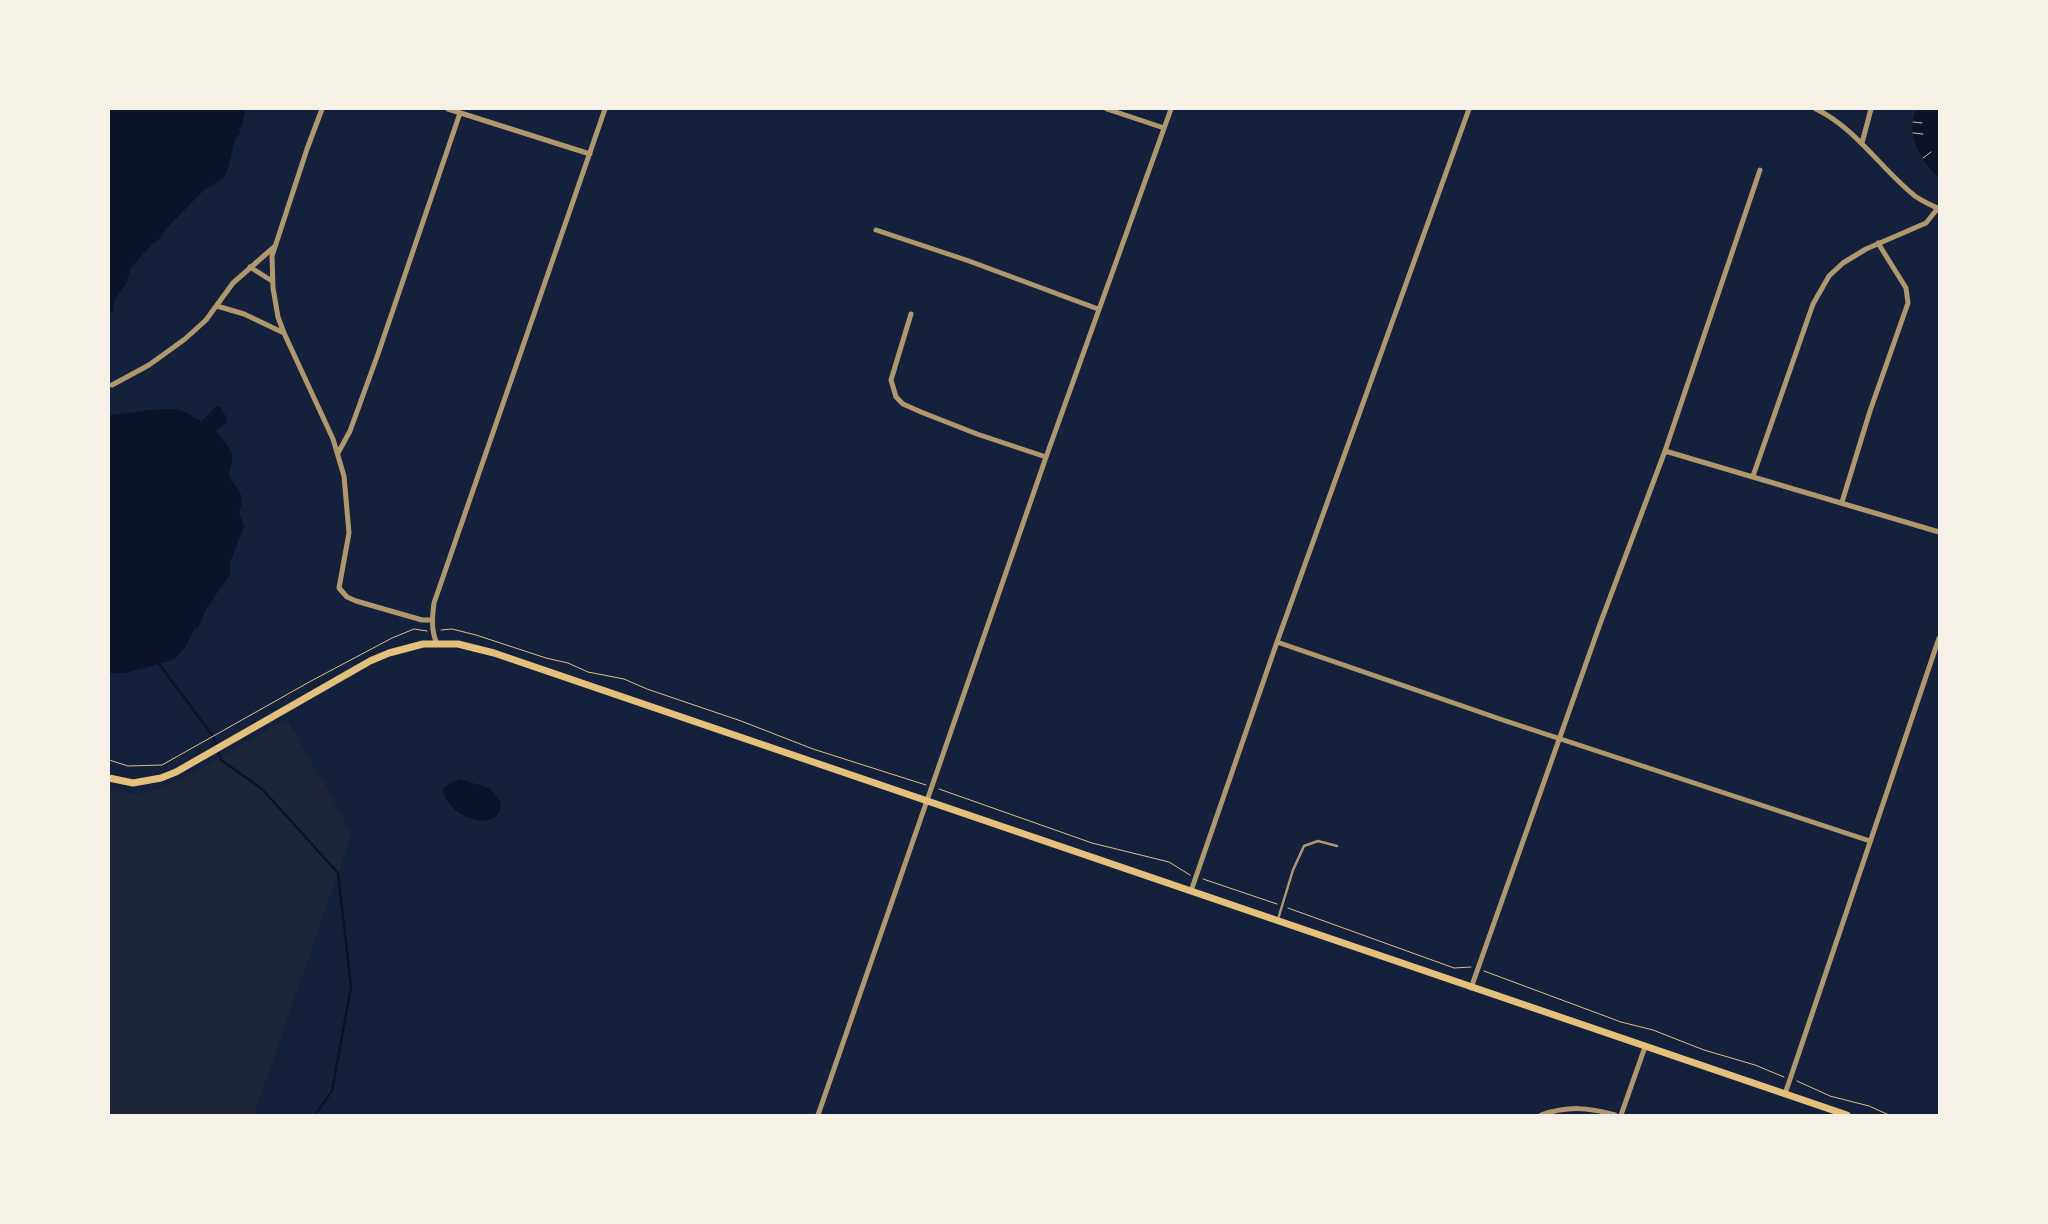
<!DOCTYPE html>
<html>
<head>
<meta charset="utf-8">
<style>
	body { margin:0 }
	#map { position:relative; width:2048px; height:1224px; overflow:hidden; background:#14213d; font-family:Karla,sans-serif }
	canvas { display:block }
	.frame { position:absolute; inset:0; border:110px solid #f6f1e7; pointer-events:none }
</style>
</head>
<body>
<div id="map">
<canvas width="2048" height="1224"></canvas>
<div class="frame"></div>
</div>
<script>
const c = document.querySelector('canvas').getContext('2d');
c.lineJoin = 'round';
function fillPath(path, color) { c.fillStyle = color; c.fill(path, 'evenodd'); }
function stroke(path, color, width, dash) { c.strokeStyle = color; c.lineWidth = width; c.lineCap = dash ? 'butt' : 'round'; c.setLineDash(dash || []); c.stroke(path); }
const green = new Path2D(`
	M287 719 352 833 254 1115H109V789C140 798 151 792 180 780Z`);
const water = new Path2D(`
	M109 109H246L242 125 239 128 240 133 234 142 229 166 224 178 204 190 167 228 159 239 151 245 130 269 127 283 114 301 113 311 109 315Z
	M1916 109H1939V178C1921 161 1905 134 1916 109Z
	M216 406 220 407 227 418 226 423 216 430C229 450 237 449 229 475 236 492 247 491 239 513L244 526 230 563V574L205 611 198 628 194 630 186 646 174 660 125 673H109V415C132 414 157 406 180 410 188 412 194 419 202 421Z
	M460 779 489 788 501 802C502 837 443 817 443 788L450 783Z`);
const stream = new Path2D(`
	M159 664 213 736 221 760 262 789 338 873 351 987 332 1091 315 1115`);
const path = new Path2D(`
	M1913 122 1922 123
	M1913 133 1923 134
	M1923 158 1931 152
	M441 630 452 629 476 635 546 658 568 663 588 672 624 679 647 689 741 721 813 749 926 785
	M109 760 128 766 162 765 311 681 392 638 414 629 427 631
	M939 789 1092 843 1169 862 1190 875
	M1203 879 1277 904
	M1288 908 1454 968 1471 967
	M1484 971 1621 1022 1653 1030 1704 1050 1755 1065 1784 1077
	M1797 1081 1830 1096 1869 1106 1889 1115`);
const service = new Path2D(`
	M1278 919 1293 870 1304 846 1318 841 1337 846`);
const minor = new Path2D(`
	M322 109 307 149 272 256 273 288 278 317 284 333 333 439 344 476 349 533 339 588 347 597 356 601 422 620H431
	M448 109 590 154
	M1107 109 1164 128
	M1816 109C1857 129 1880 168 1915 196 1922 201 1931 205 1939 209
	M1862 143 1871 109
	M876 230 969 261 1098 309
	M250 267 272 281
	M217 306 244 314 284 333
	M911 314 891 380 896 397 903 404 921 412 977 434 1046 457
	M112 385 149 365 185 339 206 320 233 283 274 247
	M1665 451 1939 532
	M338 453 350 431 378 354 460 113
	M1753 476 1813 304 1829 276 1843 263 1866 249 1926 223 1938 208
	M1842 502 1870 411 1908 303 1906 288 1878 243
	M1277 642 1503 720 1870 841
	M437 644C431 630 432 618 434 603L605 109
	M1191 891 1277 642 1469 109
	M1471 988 1600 624 1665 451 1760 170
	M1785 1094 1939 638
	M818 1115 1045 460 1171 109
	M1541 1115C1567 1106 1588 1107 1615 1115
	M1621 1115 1645 1047`);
const secondary = new Path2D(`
	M109 778 133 783 161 778 176 772 370 661 389 653 423 644H458L494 653 1847 1115`);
fillPath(green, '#1d2539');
fillPath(water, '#0b132b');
stroke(stream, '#0b132b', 2.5);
stroke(path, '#e5c07b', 1);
stroke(service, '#b1986c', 2.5);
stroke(minor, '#b1986c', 5);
stroke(secondary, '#e5c07b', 7);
</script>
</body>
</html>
